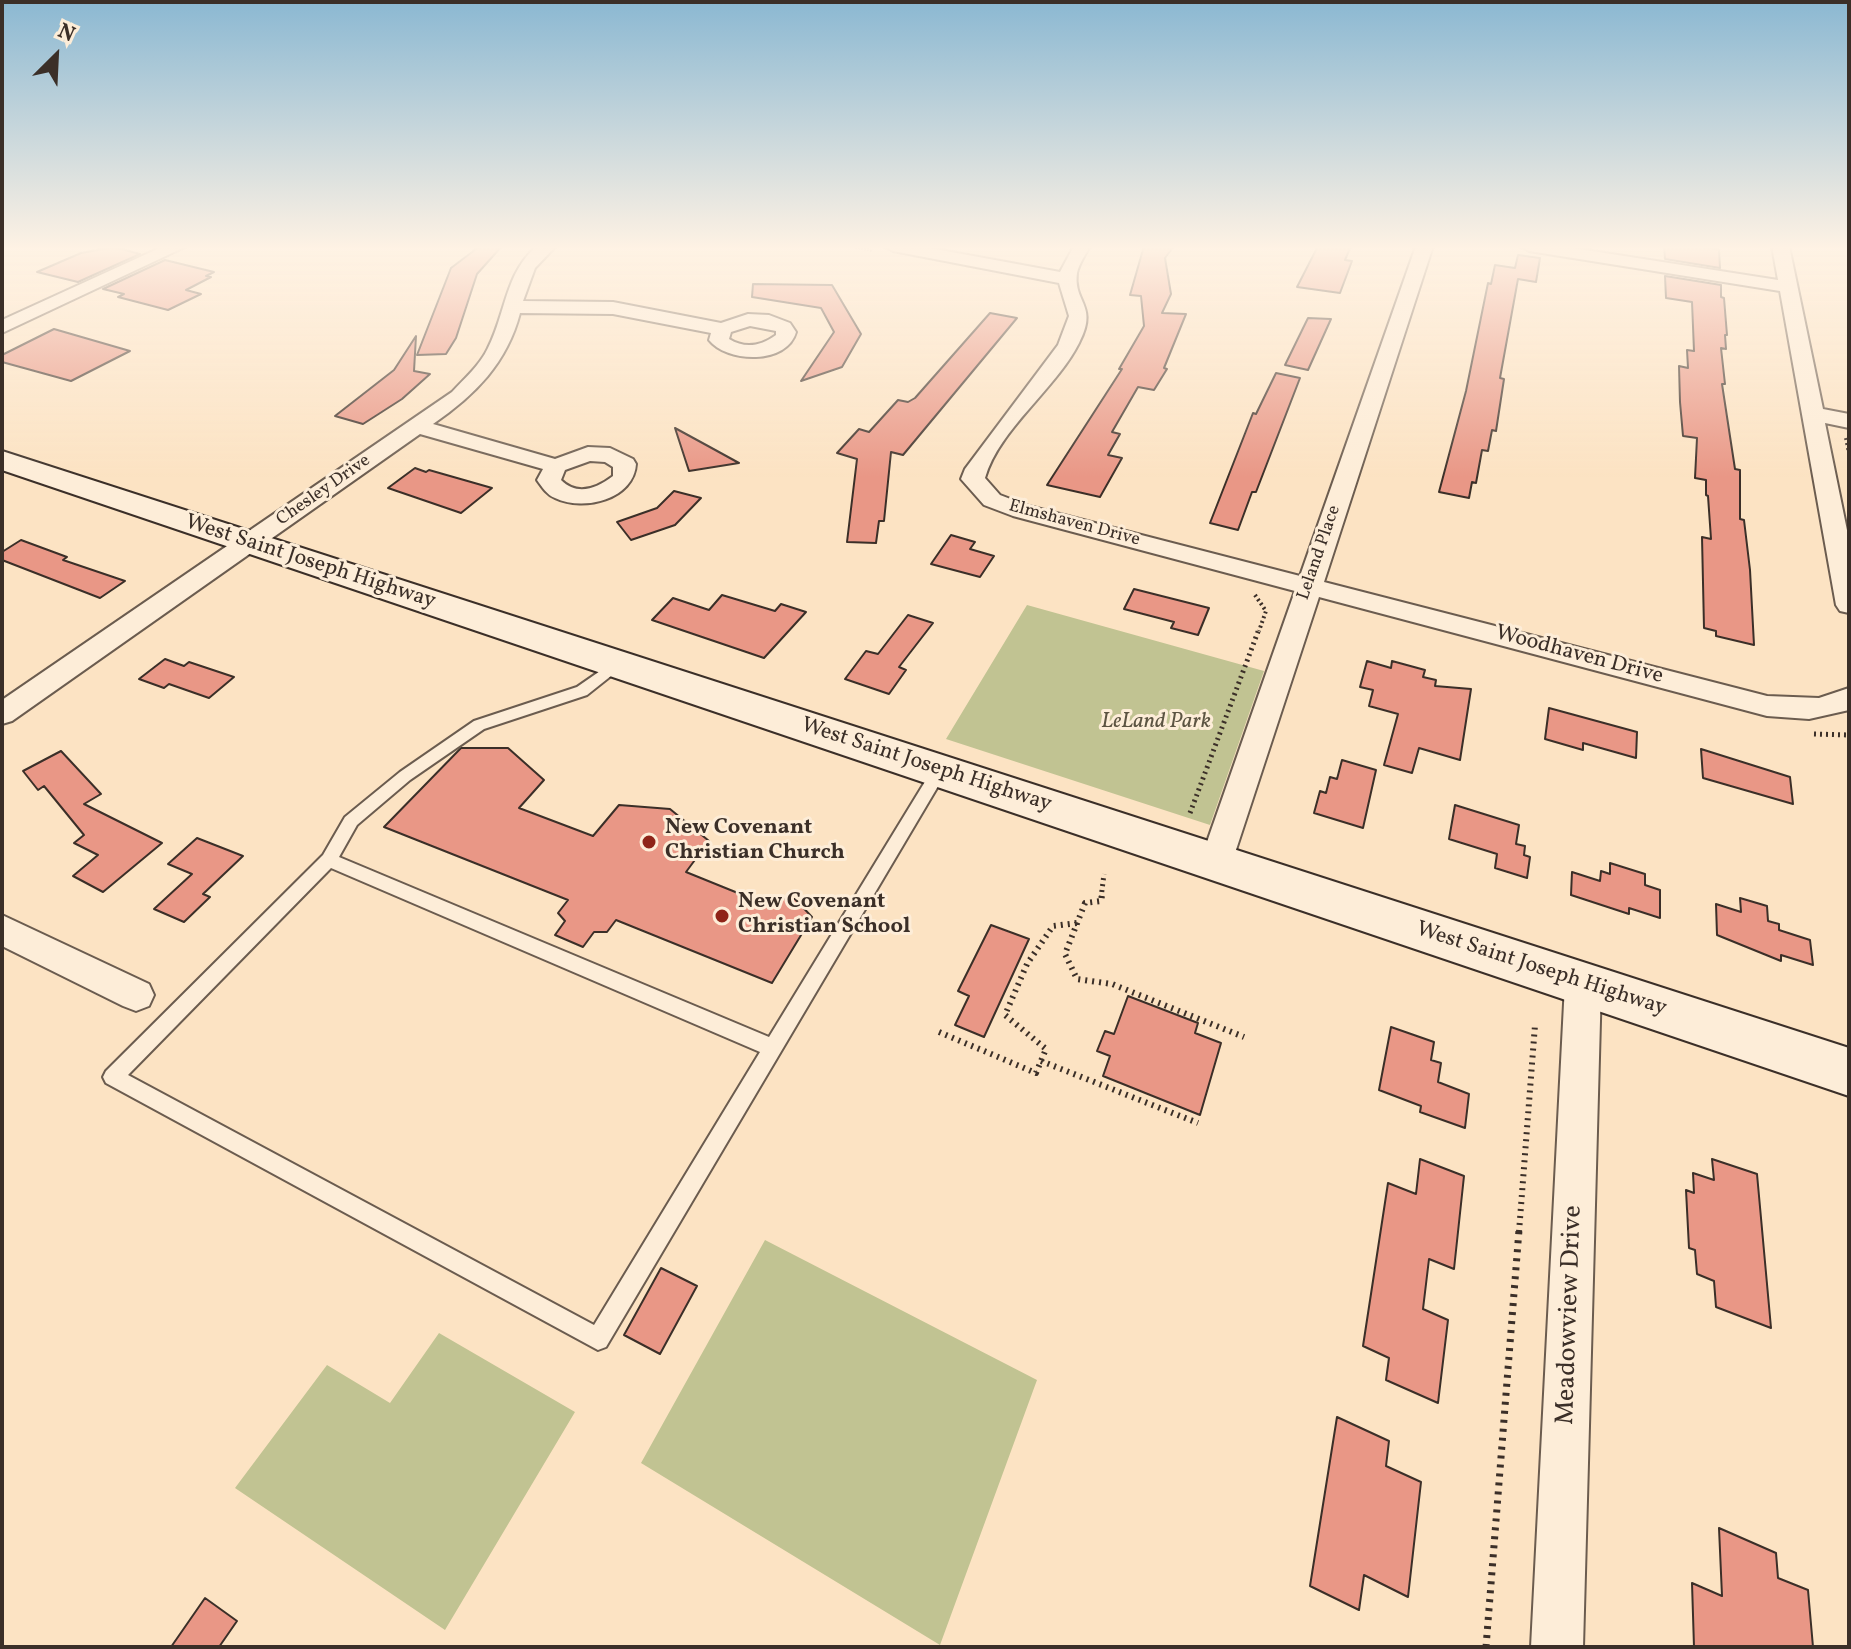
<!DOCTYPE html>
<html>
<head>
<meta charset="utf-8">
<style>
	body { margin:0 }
	#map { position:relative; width:1851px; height:1649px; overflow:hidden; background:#fce3c3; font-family:Vollkorn,serif }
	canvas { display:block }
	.frame { position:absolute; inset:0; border:4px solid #3b2f28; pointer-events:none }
	.north { position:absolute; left:16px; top:16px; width:80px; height:80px; -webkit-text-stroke:6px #fdedd8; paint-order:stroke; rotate:24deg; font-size:22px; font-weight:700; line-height:32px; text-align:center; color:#3b2f28 }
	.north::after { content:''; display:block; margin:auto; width:28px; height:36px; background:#3b2f28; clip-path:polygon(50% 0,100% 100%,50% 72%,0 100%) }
</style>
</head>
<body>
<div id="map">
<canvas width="1851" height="1649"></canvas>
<div class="frame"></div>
<div class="north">N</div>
</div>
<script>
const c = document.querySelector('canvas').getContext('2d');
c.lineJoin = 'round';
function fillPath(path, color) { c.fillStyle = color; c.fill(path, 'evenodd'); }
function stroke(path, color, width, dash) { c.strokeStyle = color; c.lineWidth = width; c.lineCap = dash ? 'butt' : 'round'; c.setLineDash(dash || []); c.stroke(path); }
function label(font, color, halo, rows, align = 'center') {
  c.font = font + ' Vollkorn,serif'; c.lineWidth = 6; c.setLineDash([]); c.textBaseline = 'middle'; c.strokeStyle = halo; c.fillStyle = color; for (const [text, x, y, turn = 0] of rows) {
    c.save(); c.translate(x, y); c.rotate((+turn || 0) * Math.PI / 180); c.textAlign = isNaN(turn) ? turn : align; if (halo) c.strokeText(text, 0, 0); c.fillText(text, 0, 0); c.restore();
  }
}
const green = new Path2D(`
	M1027 605 1264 671 1210 825 946 739Z
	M765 1240 1037 1380 940 1645 641 1463Z
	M439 1333 575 1412 445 1630 235 1488 327 1365 390 1403Z`);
const building = new Path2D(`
	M480 246H502L477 274 456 338 446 354 417 355 451 268Z
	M1144 246H1174L1165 258 1171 294 1162 313 1186 314 1164 368 1167 369 1154 390 1138 387 1112 432 1120 434 1108 455 1122 458 1100 497 1047 485 1122 369H1119L1144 326 1141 296 1130 295Z
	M1318 246H1351L1345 260 1352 261 1340 293 1297 287Z
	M1664 246H1702L1719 250 1720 268 1665 259Z
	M114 247 140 254 78 282 37 272 81 253Z
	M1518 255 1540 258 1536 282 1518 279 1500 378 1504 379 1496 431 1492 430 1488 451 1482 450 1476 483 1472 482 1469 498 1439 492 1466 391 1488 283 1491 284 1495 265 1515 268Z
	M165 260 214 272 206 276 211 277 186 290 201 294 168 310 118 297 124 294 103 289Z
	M1665 276 1721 285V297L1724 298 1727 335H1725L1726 349 1721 348 1725 384H1722L1735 469 1740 470V519L1744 520 1750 570 1754 645 1716 636V631L1704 628 1702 537 1711 539 1708 496 1706 495V480L1695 478 1697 438 1683 436 1680 402 1679 366 1688 368 1687 350 1694 351 1692 302 1666 298Z
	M753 284 832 285 861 334 842 367 801 381 834 332 821 308 752 297Z
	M990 313 1017 318 903 455 891 452 884 521H879L876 543 847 542 857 459 837 453 859 429 869 432 898 400 908 402 915 398Z
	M1308 318 1331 319 1308 370 1285 365Z
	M54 329 130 351 71 381 2 362V355Z
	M416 336 414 371 430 374 402 399 363 424 335 416 394 370Z
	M1276 373 1300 378 1256 492H1252L1238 530 1210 523 1253 413 1256 414Z
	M675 428 708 446 739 463 689 471Z
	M415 468 426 472 429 470 492 488 461 513 388 488Z
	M674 491 701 498 675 525 631 540 617 522 657 508Z
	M951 535 975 542 970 549 994 556 980 577 931 564Z
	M21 540 67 557 63 560 125 581 100 598 2 560V552Z
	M1134 589 1209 608 1198 635 1171 628 1174 622 1124 609Z
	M722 595 775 611 781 604 806 612 764 658 652 620 673 598 709 610Z
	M908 615 933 623 899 667 906 670 889 694 845 679 866 651 878 654Z
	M165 659 184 666 189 662 234 677 209 698 169 684 164 688 139 679Z
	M1367 661 1391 668 1392 661 1425 670 1423 677 1436 680 1435 686 1471 689 1460 760 1419 748 1412 773 1384 765 1398 714 1369 706 1373 690 1360 687Z
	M1549 708 1637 732 1636 758 1583 743V750L1545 739Z
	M461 748H508L544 780 519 808 593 836 619 805 670 809 709 841 686 872 765 904 769 898 795 899 812 917 772 983 616 920 607 932H594L583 947 555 935 565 921 558 913 568 900 384 827Z
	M1701 749 1790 777 1793 804 1703 778Z
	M61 751 101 794 84 804 162 843 103 892 73 876 98 855 74 843 84 835 44 786 38 790 23 771Z
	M1342 760 1376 770 1363 828 1314 813 1320 791 1326 793 1330 777 1337 779Z
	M1455 805 1519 825 1516 844 1525 846 1524 855 1530 857 1527 878 1495 868 1497 854 1449 839Z
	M197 838 243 856 203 894 210 897 184 922 154 909 192 874 168 864Z
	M1610 863 1645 874V885L1660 890V918L1629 908V914L1571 895 1572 872 1600 881 1601 871 1610 874Z
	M1740 898 1767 906 1768 921 1779 924V930L1810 940 1813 965 1781 955V961L1717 935 1716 904 1741 912Z
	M991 925 1029 939 984 1037 955 1025 969 996 958 991Z
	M1128 996 1198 1023 1195 1033 1221 1043 1200 1115 1103 1076 1110 1056 1097 1051 1105 1031 1114 1034Z
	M1391 1027 1434 1042 1431 1060 1441 1063 1438 1082 1469 1094 1465 1128 1420 1112 1421 1106 1379 1090Z
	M1420 1159 1464 1176 1454 1269 1429 1259 1423 1309 1448 1320 1438 1403 1386 1380 1389 1358 1363 1346 1388 1183 1416 1194Z
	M1712 1159 1757 1174 1771 1328 1716 1307 1714 1281 1697 1274 1695 1250 1689 1248 1686 1190 1694 1193 1693 1173 1714 1180Z
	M661 1268 697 1286 660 1354 624 1335Z
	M1337 1417 1389 1441 1386 1466 1421 1482 1408 1597 1364 1575 1359 1610 1310 1586Z
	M1719 1528 1776 1553 1778 1578 1808 1590 1813 1647H1694L1692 1583 1722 1596Z
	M205 1598 237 1621 219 1647H171Z`);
const pathFar4 = new Path2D(`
	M853 246 873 251`);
const pathFar3 = new Path2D(`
	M1846 438 1849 453
	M1255 595 1266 611 1259 631`);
const pathFar2 = new Path2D(`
	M1814 734 1849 735
	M1190 813 1259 629
	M1101 898 1104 874`);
const pathFar1 = new Path2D(`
	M1102 896 1101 901 1085 903 1065 954 1077 979 1112 984 1244 1037
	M939 1032 1036 1073 1046 1049 1005 1015 1027 964 1053 926 1077 923
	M1041 1061 1198 1123
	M1519 1232 1535 1025`);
const path = new Path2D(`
	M1486 1647 1519 1230`);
const lane = new Path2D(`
	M616 660 623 665 621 668 587 695 484 729 410 780 357 825 339 857 769 1037 934 767 939 765 947 771 606 1347 598 1350 106 1083 103 1077 106 1071 323 855 345 817 400 772 474 721 577 687ZM331 868 760 1052 594 1325 128 1075Z`);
const street = new Path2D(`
	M164 246H187L2 333V320Z
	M537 246H556L535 268 523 301 613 302 721 323 748 314 769 315 790 323 796 332C787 365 727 363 709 340L711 333 613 314 520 313C507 363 475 395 433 424L555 459 588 447 610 448 633 459 636 464C634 499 584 512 555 498 547 495 542 487 537 480L543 469 420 434 12 721 2 724V700L452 392C465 378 480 365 488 348 506 313 505 273 537 246ZM750 326 776 331V335C761 346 745 349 729 339L731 332ZM590 461 605 462 613 467V476C596 489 577 496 561 480L565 470Z
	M884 246H919L1060 272 1074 246H1090C1086 254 1079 263 1077 273 1073 303 1099 305 1079 343 1056 389 999 429 985 478L1000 495 1029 506 1300 576 1416 246H1433L1324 582 1767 696 1819 698 1849 688V710L1809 719 1767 716 1319 597 1232 862 1228 871 1216 875 1204 871 1200 862 1295 591 1013 516 984 505 961 479 965 469 1058 345 1069 316 1059 283 893 251Z
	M1520 246H1560L1778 280 1772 246H1789L1823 409 1849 414V428L1825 423 1849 540V613L1840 611 1836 605 1780 291 1529 251Z
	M2 915 149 984 154 995 149 1006 136 1011 123 1006 2 946Z
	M1583 968 1596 973 1601 984 1583 1647H1531L1565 984 1570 973Z`);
const secondary = new Path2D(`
	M2 451 1849 1048V1096L2 470Z`);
const markers = [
	[649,842,8,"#8f2418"],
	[722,916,8,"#8f2418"]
];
const farStreetnames = [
	["Chesley Drive",324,491,-35],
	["Elmshaven Drive",1074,524,15],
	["Leland Place",1320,553,-71]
];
const streetNames = [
	["West Saint Joseph Highway",310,563,18],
	["Woodhaven Drive",1579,656,15],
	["West Saint Joseph Highway",926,766,18],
	["West Saint Joseph Highway",1541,970,18]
];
const parkNames = [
	["LeLand Park",1156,723]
];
const poiNames = [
	["New Covenant",665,829],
	["Christian Church",665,854],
	["New Covenant",738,903],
	["Christian School",738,928]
];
const nearStreetnames = [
	["Meadowview Drive",1571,1315,-88]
];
fillPath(green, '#c1c392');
fillPath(building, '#e99786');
stroke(building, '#3b2f28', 2);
stroke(lane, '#6b5c4f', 4);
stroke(street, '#6b5c4f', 4);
stroke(secondary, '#3b2f28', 4);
stroke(pathFar4, '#3b2f28', 3, [1, 2]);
stroke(pathFar3, '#3b2f28', 4, [2, 3]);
stroke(pathFar2, '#3b2f28', 5, [2, 4]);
stroke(pathFar1, '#3b2f28', 6, [2, 5]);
stroke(path, '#3b2f28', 7, [3, 6]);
fillPath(lane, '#fdedd8');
fillPath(street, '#fdedd8');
fillPath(secondary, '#fdedd8');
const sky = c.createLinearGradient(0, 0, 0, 477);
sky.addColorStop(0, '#8bb8d2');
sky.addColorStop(0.52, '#fef2e4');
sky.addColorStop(1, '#fef2e400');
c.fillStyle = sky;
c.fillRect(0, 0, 1851, 477);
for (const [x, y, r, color] of markers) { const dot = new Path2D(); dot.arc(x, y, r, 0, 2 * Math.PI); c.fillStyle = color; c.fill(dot); stroke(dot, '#fdedd8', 3); }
label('18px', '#3b2f28', '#fdedd8', farStreetnames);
label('22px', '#3b2f28', '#fdedd8', streetNames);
label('italic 22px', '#5c5442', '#fdedd8', parkNames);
label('bold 22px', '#3b2f28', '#fdedd8', poiNames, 'left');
label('26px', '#3b2f28', '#fdedd8', nearStreetnames);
</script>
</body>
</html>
